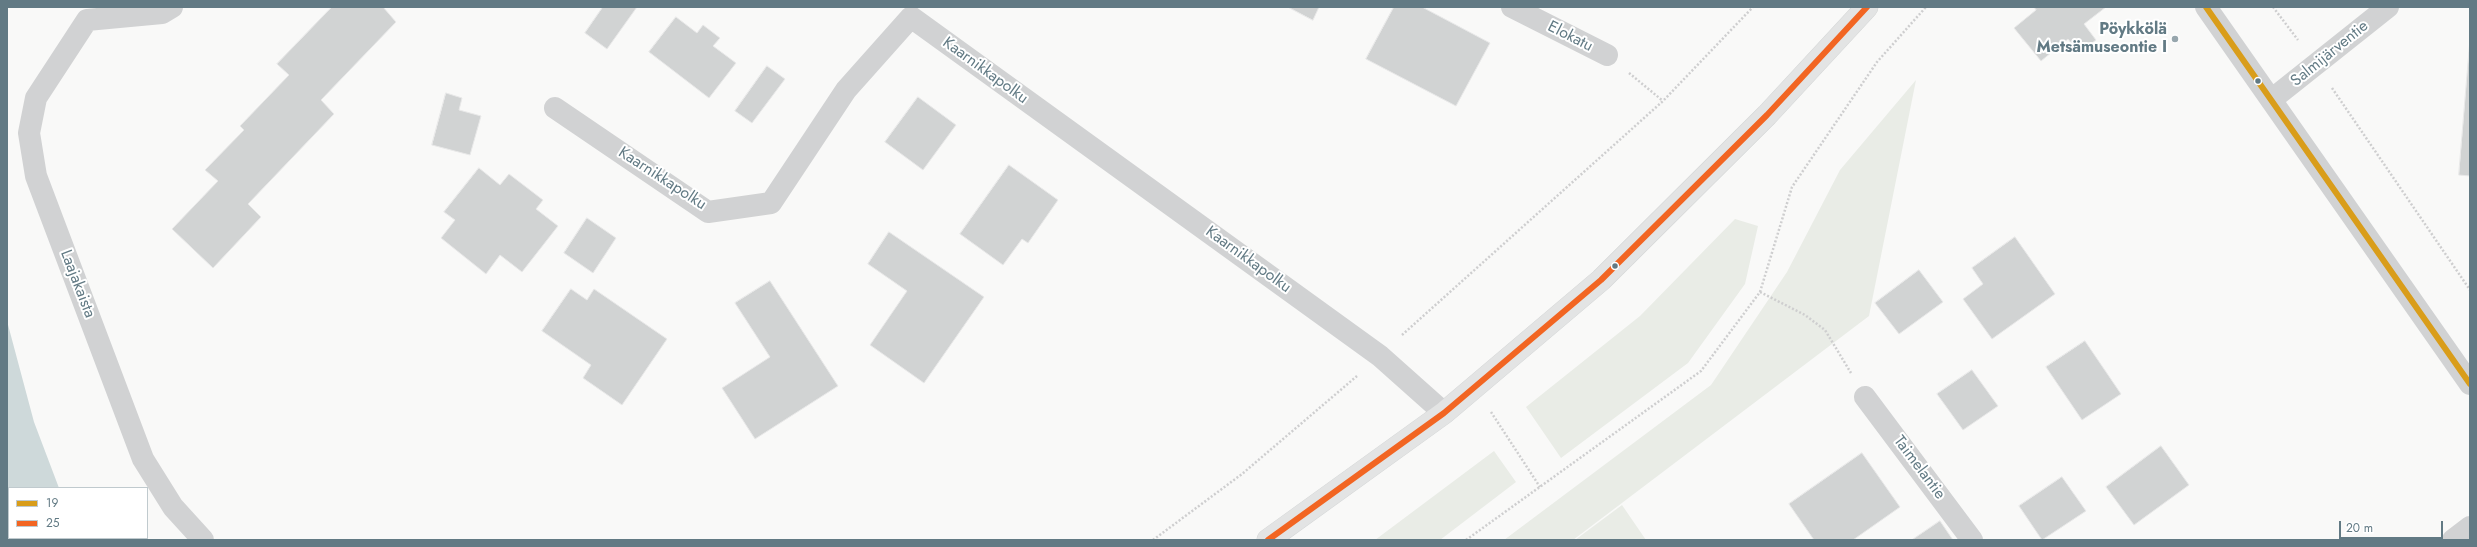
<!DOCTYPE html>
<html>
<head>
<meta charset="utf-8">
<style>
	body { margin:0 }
	#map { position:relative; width:2477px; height:547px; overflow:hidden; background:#f9f9f8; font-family:Jost,sans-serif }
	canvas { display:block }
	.frame { position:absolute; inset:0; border:8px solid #627a84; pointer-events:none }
	.legend { position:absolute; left:8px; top:487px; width:140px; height:52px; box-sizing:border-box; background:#fff; border:1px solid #c0cace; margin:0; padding:5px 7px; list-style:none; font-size:12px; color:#627a84 }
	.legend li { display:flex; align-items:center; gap:8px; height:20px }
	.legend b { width:20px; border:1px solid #c0cace }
	.scale { position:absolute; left:2339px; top:521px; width:104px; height:18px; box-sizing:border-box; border:2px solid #627a84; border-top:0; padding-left:5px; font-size:12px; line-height:14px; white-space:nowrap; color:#627a84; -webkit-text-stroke:3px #fff; paint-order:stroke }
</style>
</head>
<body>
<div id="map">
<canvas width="2477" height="547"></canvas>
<div class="frame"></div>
<ul class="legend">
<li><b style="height:5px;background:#d99d1a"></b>19</li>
<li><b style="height:5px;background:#f26522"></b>25</li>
</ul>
<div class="scale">20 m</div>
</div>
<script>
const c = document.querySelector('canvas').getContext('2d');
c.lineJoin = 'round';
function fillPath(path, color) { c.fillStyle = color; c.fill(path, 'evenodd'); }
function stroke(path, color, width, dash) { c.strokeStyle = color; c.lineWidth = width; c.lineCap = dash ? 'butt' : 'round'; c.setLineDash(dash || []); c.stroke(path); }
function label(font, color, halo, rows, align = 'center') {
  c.font = font + ' Jost,sans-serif'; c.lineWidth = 4; c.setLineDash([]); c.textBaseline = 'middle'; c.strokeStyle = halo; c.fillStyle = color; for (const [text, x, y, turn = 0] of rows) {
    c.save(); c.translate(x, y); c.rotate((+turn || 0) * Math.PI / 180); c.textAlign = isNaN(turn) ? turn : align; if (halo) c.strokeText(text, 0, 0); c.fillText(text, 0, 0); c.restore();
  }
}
const green = new Path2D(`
	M1916 80 1869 316 1573 540H1504L1711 385 1787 272 1840 170Z
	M1735 219 1758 226 1745 284 1688 363 1561 458 1526 407 1640 316Z
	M1494 451 1516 482 1440 540H1375Z
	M1622 505 1646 540H1575Z`);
const water = new Path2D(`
	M7 321 34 422 59 488H9V538H78L79 540H7Z`);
const building = new Path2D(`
	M332 7H383L396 22 321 100 334 114 248 204 261 217 213 268 172 229 218 181 205 170 244 130 240 126 289 75 277 64Z
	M603 7H637L607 49 585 33Z
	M1288 7H1319L1313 20Z
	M1394 7H1422L1490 43 1456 106 1366 59Z
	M2034 7H2106L2084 24 2096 40 2079 53 2068 39 2041 61 2014 28 2036 10Z
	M676 17 697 33 703 25 720 38 713 46 736 63 709 98 649 52Z
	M2470 39V176L2459 175Z
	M767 66 785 79 752 123 735 111Z
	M446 93 462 98 459 110 481 116 470 155 432 145Z
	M918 97 956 125 923 170 885 142Z
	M1009 165 1058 200 1028 243 1022 239 1003 265 960 234Z
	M479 168 500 185 509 174 543 200 536 209 558 226 522 272 500 255 486 274 441 238 455 220 444 212Z
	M587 218 616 238 593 273 564 253Z
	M889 232 984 297 924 383 870 345 907 291 868 264Z
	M2015 237 2055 294 1992 339 1963 299 1983 284 1972 268Z
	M1919 270 1943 302 1899 334 1875 303Z
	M770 281 838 386 755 439 722 388 770 357 735 303Z
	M571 289 587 300 594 289 667 339 622 405 583 378 591 365 542 331Z
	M2085 341 2121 394 2082 420 2046 367Z
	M1972 370 1998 406 1963 430 1937 394Z
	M2161 446 2189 485 2134 525 2106 487Z
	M1862 453 1900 507 1853 540H1814L1789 504Z
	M2062 477 2086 511 2042 540 2019 506Z
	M1940 521 1953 540H1912Z`);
const path = new Path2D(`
	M2273 7 2298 40
	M1629 73 1663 101
	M2332 88 2470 290
	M1760 292 1805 315 1825 330 1851 373
	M1402 335 1663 101 1753 7
	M1491 412 1540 487
	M1153 540 1242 474 1357 376
	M1466 540 1701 371 1760 292 1792 187 1877 62 1926 7`);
const minor = new Path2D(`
	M1512 7 1607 55
	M2206 7 2470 384
	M87 20 36 98 29 133 36 176 143 459 173 507 203 540
	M87 20 162 13 172 7
	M2271 100 2388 7
	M555 108 708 212 771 203 846 90 911 17 1380 356 1444 413
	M1865 397 1972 540
	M2453 540 2470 527`);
const major = new Path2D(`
	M1268 540 1444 413 1601 280 1767 115 1867 7`);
const bus1 = new Path2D(`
	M2206 7 2470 384`);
const bus2 = new Path2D(`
	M1268 540 1444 413 1601 280 1767 115 1867 7`);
const markers = [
	[2175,39,4,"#97a6ad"],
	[2258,81,3.5,"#627a84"],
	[1615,266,3.5,"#627a84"]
];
const poiNames = [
	["Pöykkölä",2167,30],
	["Metsämuseontie I",2167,48]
];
const streetNames = [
	["Elokatu",1570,37,27],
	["Salmijärventie",2330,54,-39],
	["Kaarnikkapolku",985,71,36],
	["Kaarnikkapolku",662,179,33],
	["Kaarnikkapolku",1248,260,36],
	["Laajakaista",77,284,69],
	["Taimelantie",1919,468,53]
];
fillPath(green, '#e9ece6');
fillPath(water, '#ced9da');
fillPath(building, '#d1d3d3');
stroke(building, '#e8e8e8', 1);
stroke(major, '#d4d6d6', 23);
stroke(path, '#cececf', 2.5, [2, 2]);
stroke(minor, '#d1d2d3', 22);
stroke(major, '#e3e4e4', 22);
stroke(bus1, '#d99d1a', 6);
stroke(bus2, '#f26522', 6);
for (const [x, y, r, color] of markers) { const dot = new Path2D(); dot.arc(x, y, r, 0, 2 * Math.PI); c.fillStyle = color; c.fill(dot); stroke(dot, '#fff', 1.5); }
label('bold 16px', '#627a84', '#fff', poiNames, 'right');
label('16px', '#627a84', '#fff', streetNames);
</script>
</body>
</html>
